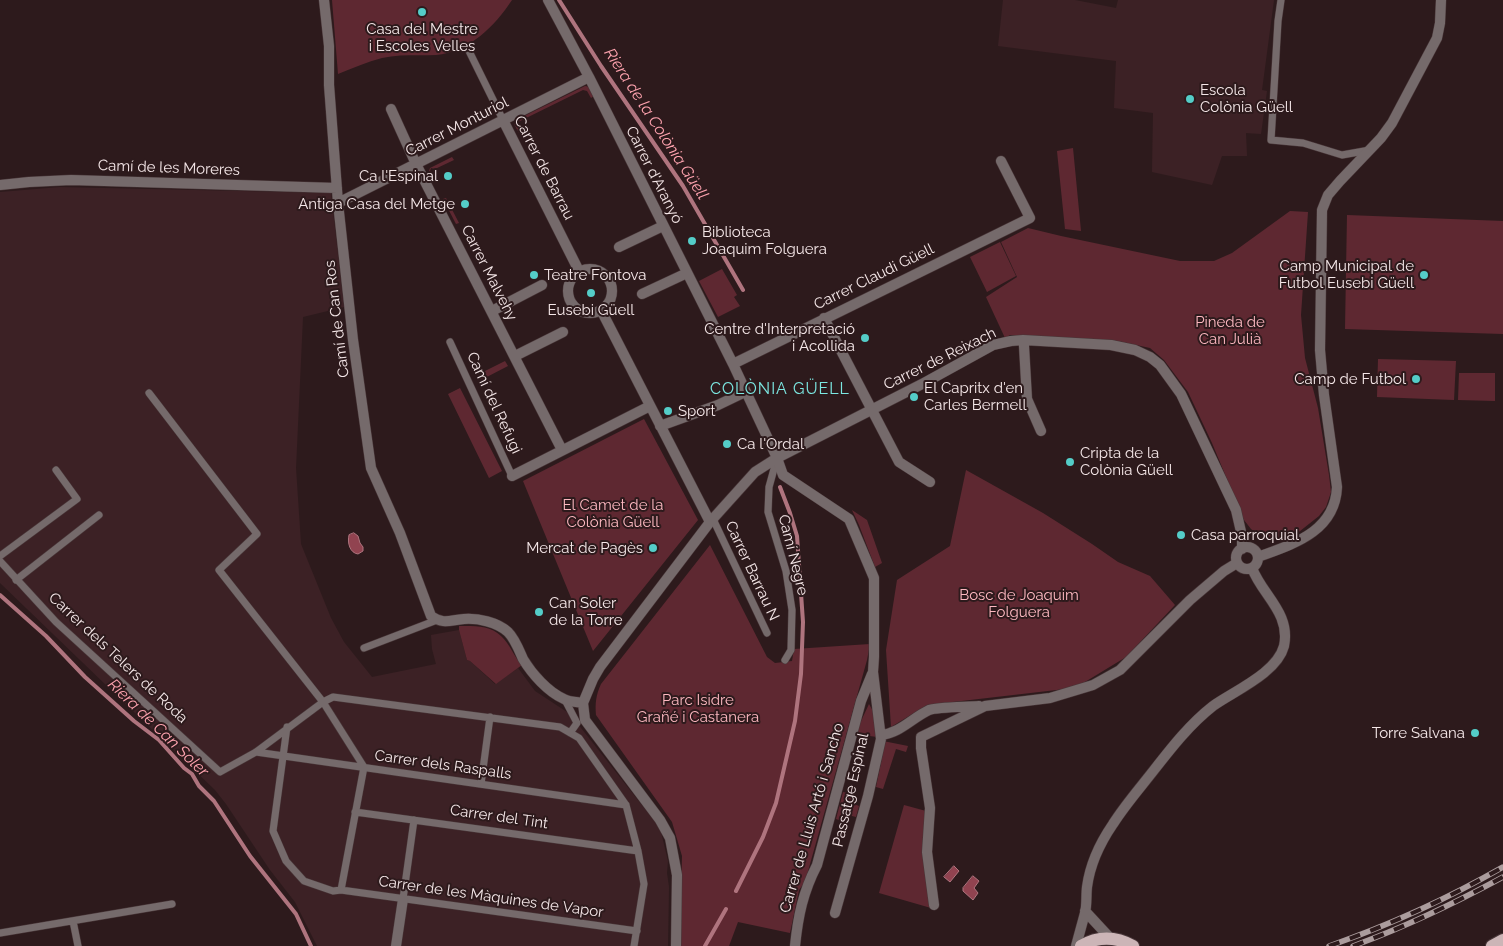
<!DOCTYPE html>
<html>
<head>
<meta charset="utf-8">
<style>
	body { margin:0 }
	canvas { display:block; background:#2d1a1c }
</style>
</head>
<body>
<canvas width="1503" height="946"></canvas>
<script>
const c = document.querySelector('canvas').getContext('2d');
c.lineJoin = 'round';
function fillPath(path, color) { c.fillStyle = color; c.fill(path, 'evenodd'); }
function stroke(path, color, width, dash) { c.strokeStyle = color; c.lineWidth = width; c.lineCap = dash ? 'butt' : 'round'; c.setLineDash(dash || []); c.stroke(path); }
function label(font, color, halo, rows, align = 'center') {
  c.font = font + ' Raleway,sans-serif'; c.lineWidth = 4; c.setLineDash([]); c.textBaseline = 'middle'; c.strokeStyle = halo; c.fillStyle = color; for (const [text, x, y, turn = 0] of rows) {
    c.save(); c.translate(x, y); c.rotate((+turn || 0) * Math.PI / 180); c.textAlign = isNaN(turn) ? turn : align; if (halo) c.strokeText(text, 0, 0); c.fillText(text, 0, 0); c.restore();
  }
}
const built = new Path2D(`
	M1003 0H1075L1116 8 1118 0H1274L1262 90 1267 91 1261 134 1246 133 1247 156H1222L1212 185 1152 172 1153 113 1114 108 1116 61 998 46Z
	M60 187 331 193 344 307 303 317 296 468 301 544 331 618 344 642 372 677 436 664 432 649 431 635 459 630 467 660 470 661 495 684 518 668 535 691 570 714 660 828 668 861 667 873 669 887 668 946H317L295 902 270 870 226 804 215 790 0 583V192Z`);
const green = new Path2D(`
	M332 0H512C495 26 469 52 436 55 418 56 400 54 382 58 367 62 353 68 338 74Z
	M585 86 590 87 594 96 591 98 587 91 583 90 518 122 522 132 519 133 514 124 516 120Z
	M1073 148 1081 231 1065 229 1058 161 1057 151Z
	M452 157 454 160 435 169 431 168 430 171 434 173 438 180 435 182 429 171 430 168Z
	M446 198 459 223 456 224 443 199Z
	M1290 211 1308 212 1301 315 1305 358 1318 408 1329 475 1331 492 1326 507 1319 516 1295 535 1287 538H1277L1257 534 1251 529 1244 520 1212 443 1188 392 1164 360 1150 348 1118 341 1072 340 1010 335 1005 338 986 297 1017 277 1001 242 1028 228 1061 236 1180 261H1214L1232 253Z
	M1347 215 1503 221V334L1345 329Z
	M1000 242 1016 276 987 292 970 257Z
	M722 269 737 295 734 297 740 306 718 317 699 281Z
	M1378 359 1456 361 1454 400 1377 397Z
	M505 361 508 366 481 380 480 378 483 376 481 373Z
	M1459 373H1495V401L1458 400Z
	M460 388 502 471 489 478 448 394Z
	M644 419 698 520 593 651 523 481Z
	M966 470 1043 513 1092 544 1118 562 1150 576 1175 605 1126 657 1080 685 1065 689 927 705 891 727 886 650 897 580 950 546Z
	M852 510 867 520 882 563 875 567 859 525Z
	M710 545 767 657 775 663 792 661 794 649 870 644 867 660 805 882 799 890 790 933 738 922 729 946H680L682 856 672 822 596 715C595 703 596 695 601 684Z
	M459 626C474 626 490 625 501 636 510 644 514 657 522 665L496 684 470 661 467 660 459 630Z
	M869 704 874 713 877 737 855 734Z
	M883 741 908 746 906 752 896 749 883 789 876 787 883 753Z
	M843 792 856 795 854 804 859 806 856 817 844 814 842 821 836 819Z
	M904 805 926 811 931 908 879 893Z`);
const water = new Path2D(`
	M354 533 358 536 360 543 363 547V551L358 554C350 553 347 543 349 535Z
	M954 866 959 871 950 882 944 877Z
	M973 876 979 881 974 888 978 893 973 900 963 891V888Z`);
const stream = new Path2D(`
	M559 0 601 66 683 186 743 290
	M0 595 46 636 85 677 134 721 159 740 184 768 192 774 199 786 214 801 250 856 296 914 311 946
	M736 891 763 837 776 803 795 721 801 674 803 622 797 536 790 513 780 487
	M705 946 726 909`);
const lane = new Path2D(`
	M1281 0 1278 21 1271 140 1303 143 1342 155 1370 150
	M469 51 503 120
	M450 342 512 476
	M149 393 257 534 219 570 323 702 364 767 341 890
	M777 458 769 487 768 512 786 571 792 610 791 650 785 660
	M713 519 767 633
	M0 556 77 499 56 470
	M0 561 56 622 220 772 256 752 323 702 333 697 560 727 579 738 626 805 638 851 644 884 634 946
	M16 580 99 515
	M364 648 437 620
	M565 700 577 723 570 733
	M287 727 273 831 286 861 304 881 333 891 341 890 637 931
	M256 752 626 805
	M481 784 490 717
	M355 812 638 851
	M403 899 414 820
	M73 921 78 946
	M0 933 172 904`);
const street = new Path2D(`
	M324 0 329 46V85L338 203 353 340 371 468 400 533 431 616C444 625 450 620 464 619 478 618 497 622 508 632 515 639 519 650 523 659 532 674 548 692 564 699 569 702 577 702 583 703
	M548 0 589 77 733 364 777 458 783 475 849 519 874 578V657L873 672 881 739 868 796 835 913
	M391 109 416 164 562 450
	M503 120 579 271
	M0 185 29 182 71 180 337 188
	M338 203 589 77
	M619 247 663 226
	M568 291a22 22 0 1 1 44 0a22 22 0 1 1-44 0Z
	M642 294 687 273
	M601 310 710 522
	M492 311 542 285
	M824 318 899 462 930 482
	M1024 346 1027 399 1041 431
	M515 356 563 332
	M733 364 1030 218 1001 161
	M660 426 718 405 745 392
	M512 476 650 406
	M1236 558a11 11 0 1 1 22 0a11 11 0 1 1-22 0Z
	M1258 557C1293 544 1335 532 1337 487L1324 395 1320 350 1322 210 1328 195 1340 181 1381 138 1392 123 1437 38 1440 23 1441 0
	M881 735C900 733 912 718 929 710 937 707 968 707 979 706
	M934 905 927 852 930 808 921 748V737L985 706 1050 698 1093 685 1120 670 1190 600 1224 571 1237 563
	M1085 911 1110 938
	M396 946 403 899
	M676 946 677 875 670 838 660 820 585 720 583 703 593 679 600 667 710 522 755 472 777 458 924 383 993 345 1011 341 1023 340 1111 345 1135 350 1150 357 1160 365 1181 394 1226 489 1236 510 1242 536V549
	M795 946C798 916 803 892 817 865L861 701 872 674
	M1076 946C1079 935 1082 924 1085 913 1087 905 1086 895 1087 887 1090 864 1100 843 1113 824 1125 805 1140 788 1154 770 1172 747 1190 724 1213 706 1234 691 1277 673 1284 646 1291 613 1262 595 1252 568`);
const primary = new Path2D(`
	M1081 946C1098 936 1115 936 1133 946
	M1492 946 1503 940`);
const rail = new Path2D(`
	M1329 946C1390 925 1447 899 1503 867
	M1353 946C1405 927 1455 903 1503 877`);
const markers = [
	[422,12,5,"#54cdc8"],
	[1190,99,5,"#54cdc8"],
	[448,176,5,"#54cdc8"],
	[465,204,5,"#54cdc8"],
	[692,241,5,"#54cdc8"],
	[534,275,5,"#54cdc8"],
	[1424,275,5,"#54cdc8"],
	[591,293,5,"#54cdc8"],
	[865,338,5,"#54cdc8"],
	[1416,379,5,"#54cdc8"],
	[914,397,5,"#54cdc8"],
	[668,411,5,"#54cdc8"],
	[727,444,5,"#54cdc8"],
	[1070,462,5,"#54cdc8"],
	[1181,535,5,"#54cdc8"],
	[653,548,5,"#54cdc8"],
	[539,612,5,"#54cdc8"],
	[1475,733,5,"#54cdc8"]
];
const poiNames = [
	["Casa del Mestre",422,29,"center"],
	["i Escoles Velles",422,46,"center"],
	["Escola",1200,90],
	["Colònia Güell",1200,107],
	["Ca l'Espinal",438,176,"right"],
	["Antiga Casa del Metge",455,204,"right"],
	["Biblioteca",702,232],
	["Joaquim Folguera",702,249],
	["Camp Municipal de",1414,266,"right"],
	["Futbol Eusebi Güell",1414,283,"right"],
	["Teatre Fontova",544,275],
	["Eusebi Güell",591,310,"center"],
	["Centre d'Interpretació",855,329,"right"],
	["i Acollida",855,346,"right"],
	["Camp de Futbol",1406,379,"right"],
	["El Capritx d'en",924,388],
	["Carles Bermell",924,405],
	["Sport",678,411],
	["Ca l'Ordal",737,444],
	["Cripta de la",1080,453],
	["Colònia Güell",1080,470],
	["Casa parroquial",1191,535],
	["Mercat de Pagès",643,548,"right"],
	["Can Soler",549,603],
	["de la Torre",549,620],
	["Torre Salvana",1465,733,"right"]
];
const streetNames = [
	["Carrer Monturiol",457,127,-27],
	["Camí de les Moreres",169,168,2],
	["Carrer de Barrau",544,168,63],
	["Carrer d'Aranyó",654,175,63],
	["Carrer Malvehy",489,273,63],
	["Carrer Claudi Güell",874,277,-26],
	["Camí de Can Ros",337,319,-97],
	["Carrer de Reixach",940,359,-26],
	["Camí del Refugi",494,403,65],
	["Camí Negre",793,555,76],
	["Carrer Barrau N",752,571,65],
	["Carrer dels Telers de Roda",118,658,43],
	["Carrer dels Raspalls",443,765,8],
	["Passatge Espinal",851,790,-77],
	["Carrer del Tint",499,817,8],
	["Carrer de Lluis Artó i Sancho",812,818,-74],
	["Carrer de les Màquines de Vapor",491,897,8]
];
const parkNames = [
	["Pineda de",1230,322],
	["Can Julià",1230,339],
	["El Camet de la",613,505],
	["Colònia Güell",613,522],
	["Bosc de Joaquim",1019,595],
	["Folguera",1019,612],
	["Parc Isidre",698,700],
	["Grañé i Castanera",698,717]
];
const waterNames = [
	["Riera de la Colònia Güell",656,124,57],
	["Riera de Can Soler",158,728,44]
];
const neighbourhoodNames = [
	["COLÒNIA GÜELL",780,389]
];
fillPath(built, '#3c2125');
fillPath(green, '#5e2831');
fillPath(water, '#914350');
stroke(water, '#af747e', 1);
stroke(stream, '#af747e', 4);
stroke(lane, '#493739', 8);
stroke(street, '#493739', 11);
stroke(primary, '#493739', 14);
stroke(lane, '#756a6b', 7);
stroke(street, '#756a6b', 10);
stroke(primary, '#ccb5b7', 12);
stroke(rail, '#ab9c9d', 5.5);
stroke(rail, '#2d1a1c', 4, [11]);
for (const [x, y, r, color] of markers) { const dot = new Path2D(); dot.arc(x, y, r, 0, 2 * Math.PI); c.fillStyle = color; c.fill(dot); stroke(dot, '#2d1a1c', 2); }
label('15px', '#f5e7e8', '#2d1a1c', poiNames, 'left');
label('15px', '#f5e7e8', '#2d1a1c', streetNames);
label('15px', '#fdb8c0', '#2d1a1c', parkNames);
label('italic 16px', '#fda2ae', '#2d1a1c', waterNames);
c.letterSpacing = '1px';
label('16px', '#7ce8e2', '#2d1a1c', neighbourhoodNames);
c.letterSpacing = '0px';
</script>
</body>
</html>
